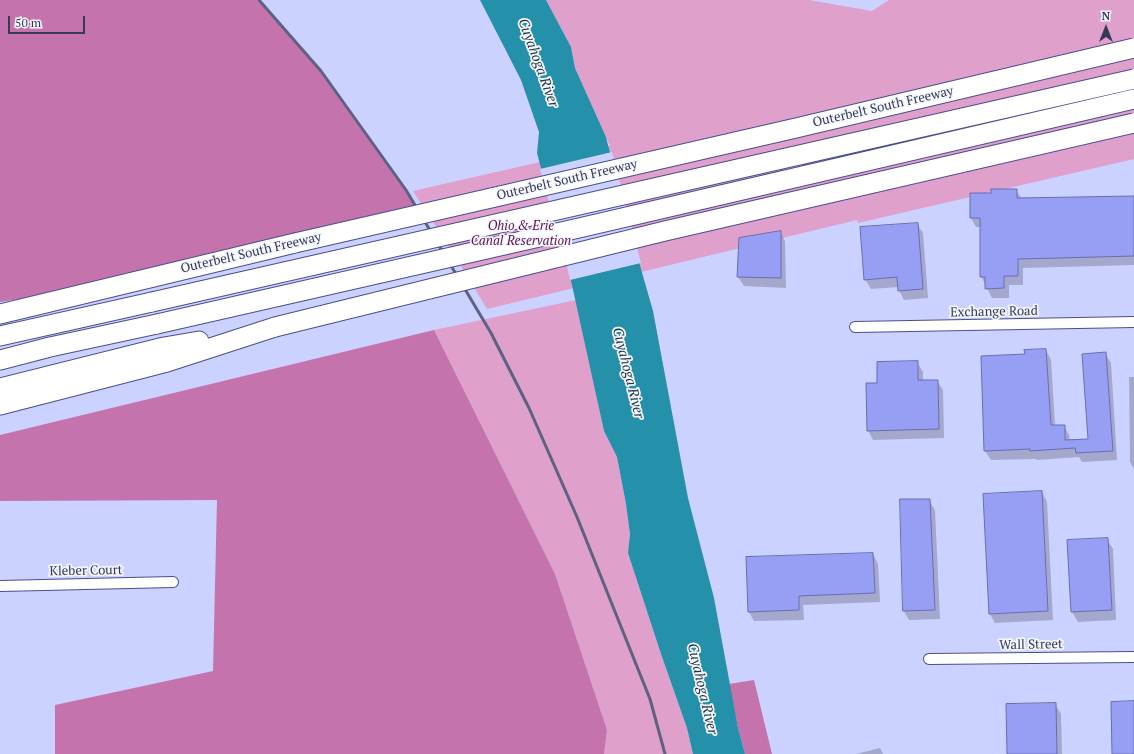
<!DOCTYPE html>
<html>
<head>
<meta charset="utf-8">
<style>
	body { margin:0 }
	#map { position:relative; width:1134px; height:754px; overflow:hidden; background:#ccd2ff; font-family:"PT Serif",serif }
	canvas { display:block }
	.north { position:absolute; left:1086px; top:8px; width:40px; height:40px; -webkit-text-stroke:3px #f4f6fd; paint-order:stroke; rotate:0deg; font-size:11px; font-weight:700; line-height:16px; text-align:center; color:#363957 }
	.north::after { content:''; display:block; margin:auto; width:14px; height:18px; background:#363957; clip-path:polygon(50% 0,100% 100%,50% 72%,0 100%) }
	.scale { position:absolute; left:8px; top:16px; width:77px; height:18px; box-sizing:border-box; border:2px solid #363957; border-top:0; padding-left:5px; font-size:12px; line-height:14px; white-space:nowrap; color:#363957; -webkit-text-stroke:3px #f4f6fd; paint-order:stroke }
</style>
</head>
<body>
<div id="map">
<canvas width="1134" height="754"></canvas>
<div class="north">N</div>
<div class="scale">50 m</div>
</div>
<script>
const c = document.querySelector('canvas').getContext('2d');
c.lineJoin = 'round';
function fillPath(path, color) { c.fillStyle = color; c.fill(path, 'evenodd'); }
function stroke(path, color, width, dash) { c.strokeStyle = color; c.lineWidth = width; c.lineCap = dash ? 'butt' : 'round'; c.setLineDash(dash || []); c.stroke(path); }
function label(font, color, halo, rows, align = 'center') {
  c.font = font + ' "PT Serif",serif'; c.lineWidth = 3.5; c.setLineDash([]); c.textBaseline = 'middle'; c.strokeStyle = halo; c.fillStyle = color; for (const [text, x, y, turn = 0] of rows) {
    c.save(); c.translate(x, y); c.rotate((+turn || 0) * Math.PI / 180); c.textAlign = isNaN(turn) ? turn : align; if (halo) c.strokeText(text, 0, 0); c.fillText(text, 0, 0); c.restore();
  }
}
const green = new Path2D(`
	M546 0H809L872 11 889 0H1134V159L858 223 857 220 487 309 458 261 413 191 610 146 575 68 571 47Z
	M576 300 604 431 617 457 626 504 630 534 628 553 661 654 687 728 693 754H604L607 730 555 574 434 330Z`);
const forest = new Path2D(`
	M0 0H259L321 71 406 190 422 217 67 292 0 302Z
	M434 330 555 574 607 730 604 754H55V705L213 671 217 500 0 501V435Z
	M754 680 772 754H745L738 728 729 684Z`);
const water = new Path2D(`
	M480 0H546L571 47 575 68 606 137 627 220 653 311 688 498 714 598 738 728 745 754H693L687 728 661 654 628 553 630 534 626 504 617 457 604 431 561 235 551 206 537 153 539 132 521 80Z`);
const pier = new Path2D(`
	M612 152 641 263 570 280 560 235 550 207 540 169Z`);
const shadow = new Path2D(`
	M1016 190 1022 199 1134 197V265L1023 268V285H1009V298H992L981 276V227H976L971 218 992 194Z
	M917 224 923 233 928 298 904 300 899 290 898 287 871 289 865 279Z
	M780 232 785 241 786 288 744 286 738 277Z
	M1046 350 1051 360 1055 426H1064L1069 435 1070 441 1089 440 1105 353 1111 363 1117 460 1082 462 1079 457 1037 460 1036 459 991 460 985 451 1026 355Z
	M917 362 923 372V381H937L943 390 944 438 873 440 868 430 878 384Z
	M1129 377H1134V469L1130 462Z
	M1042 492 1047 502 1053 620 995 623 990 614Z
	M929 500 935 510 940 619 909 620 904 611Z
	M1107 539 1113 549 1116 620 1078 622 1072 612 1069 541Z
	M873 554 878 564 880 602 803 605 804 620 754 621 749 612Z
	M1055 704 1061 714 1062 754H1008Z
	M880 748 883 754H856Z`);
const building = new Path2D(`
	M991 189H1017V198L1134 196V256L1018 259V276H1004V288L985 289V277H980V218H970V193H991Z
	M918 223 923 289 898 291 897 277 864 280 860 227Z
	M781 231V278L737 277 739 238Z
	M1046 349 1051 425H1065V440L1088 439 1082 354 1106 352 1113 451 1076 453 1075 448 1030 451V449L984 451 981 356 1025 354 1024 350Z
	M918 361V380H938L939 429 867 431 866 383H877V362Z
	M1042 491 1048 611 989 614 983 494Z
	M900 499H930L935 610 903 611Z
	M1108 538 1112 610 1071 612 1067 540Z
	M873 553 875 593 799 596V610L748 612 746 557Z
	M1134 701V754H1112L1111 702Z
	M1056 703 1057 754H1007L1006 704Z`);
const street = new Path2D(`
	M855 327 1134 322
	M0 586 173 582
	M929 659 1134 657`);
const highway = new Path2D(`
	M0 314 295 243
	M0 336 152 302
	M0 360 50 347 157 324
	M0 388 164 347 199 341
	M0 405 167 362 275 327`);
const rail = new Path2D(`
	M259 0 321 71 406 190 491 333 529 408 577 517 650 699 665 754`);
const highwayBridge = new Path2D(`
	M295 243 796 128 1134 48
	M152 302 1134 79
	M157 324 579 228 1134 99
	M275 327 665 231 1134 123`);
const streetNames = [
	["Outerbelt South Freeway",883,107,-13],
	["Outerbelt South Freeway",567,180,-13],
	["Outerbelt South Freeway",251,253,-13],
	["Exchange Road",994,312,-1],
	["Kleber Court",86,571,-1],
	["Wall Street",1031,645,-1]
];
const parkNames = [
	["Ohio & Erie",521,226],
	["Canal Reservation",521,241]
];
const waterNames = [
	["Cuyahoga River",538,63,70],
	["Cuyahoga River",628,373,76],
	["Cuyahoga River",702,689,77]
];
fillPath(green, '#dfa0cb');
fillPath(forest, '#c473ac');
fillPath(water, '#2590aa');
fillPath(pier, '#ccd2ff');
fillPath(shadow, '#0003');
fillPath(building, '#979ff5');
stroke(building, '#686db0', 1);
stroke(street, '#4a4e8e', 12);
stroke(highway, '#4a4e8e', 21);
stroke(street, '#fff', 10);
stroke(highway, '#fff', 19);
stroke(rail, '#5d6183', 3);
stroke(highwayBridge, '#4a4e8e', 21, []);
stroke(highwayBridge, '#fff', 19);
label('13px', '#363957', '#f4f6fd', streetNames);
label('italic 13px', '#5d134c', '#f4f6fd', parkNames);
label('italic 14px', '#1c3339', '#f4f6fd', waterNames);
</script>
</body>
</html>
